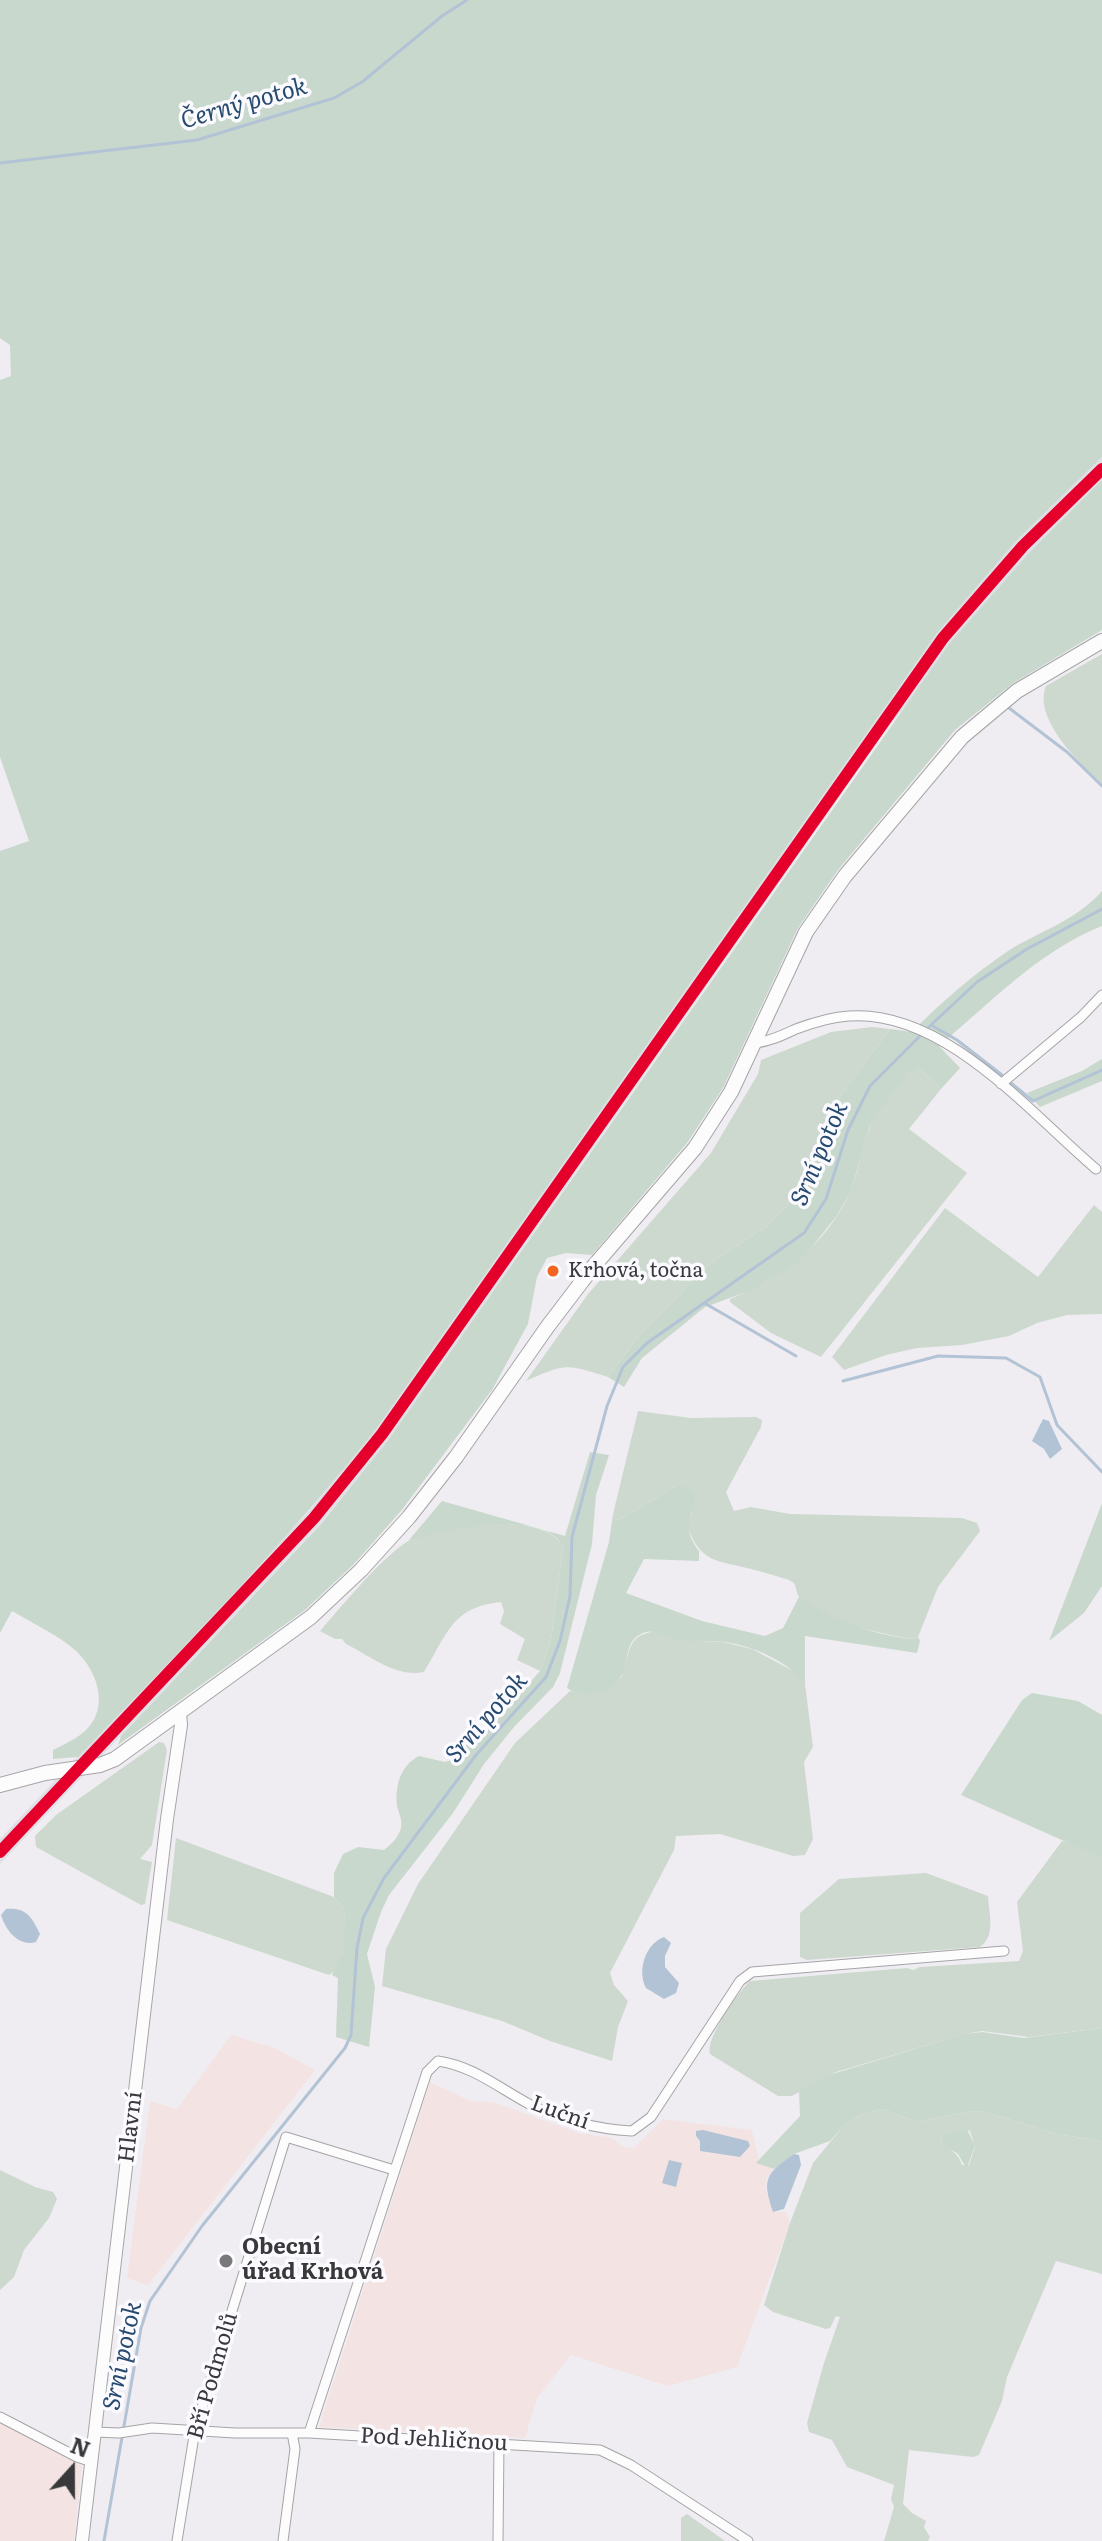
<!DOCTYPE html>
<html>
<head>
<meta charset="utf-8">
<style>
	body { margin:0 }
	#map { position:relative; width:1102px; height:2541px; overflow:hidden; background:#efedf1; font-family:Literata,serif }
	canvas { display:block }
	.north { position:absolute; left:32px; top:2429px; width:80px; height:80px; -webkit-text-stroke:6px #fbfafe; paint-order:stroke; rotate:21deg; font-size:22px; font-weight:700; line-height:32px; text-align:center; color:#39393b }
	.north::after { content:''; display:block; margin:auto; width:28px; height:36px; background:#39393b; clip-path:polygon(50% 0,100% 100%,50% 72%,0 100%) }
</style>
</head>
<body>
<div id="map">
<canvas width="1102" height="2541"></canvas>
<div class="north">N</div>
</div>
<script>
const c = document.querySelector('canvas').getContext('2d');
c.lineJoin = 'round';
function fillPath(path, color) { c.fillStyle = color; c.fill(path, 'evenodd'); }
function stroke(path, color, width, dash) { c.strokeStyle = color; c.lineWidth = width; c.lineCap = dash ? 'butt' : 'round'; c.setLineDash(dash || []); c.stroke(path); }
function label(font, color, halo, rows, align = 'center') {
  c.font = font + ' Literata,serif'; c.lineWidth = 7; c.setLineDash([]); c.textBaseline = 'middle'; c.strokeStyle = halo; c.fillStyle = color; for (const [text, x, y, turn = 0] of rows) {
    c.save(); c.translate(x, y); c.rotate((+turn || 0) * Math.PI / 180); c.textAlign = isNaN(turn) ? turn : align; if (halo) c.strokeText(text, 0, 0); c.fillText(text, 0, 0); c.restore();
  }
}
const built = new Path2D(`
	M1102 457V480L1030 552 887 729 389 1439 321 1523 0 1864V1839L308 1512 376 1429 937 633 1017 540Z`);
const industrial = new Path2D(`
	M231 2035 275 2048 315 2070 148 2285 127 2278 150 2101 177 2109Z
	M430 2082 470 2101 493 2102 579 2133 612 2138 623 2147 634 2148 663 2119 752 2130 759 2160 757 2163 774 2169 766 2180V2190L773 2212H786L790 2223 737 2367 668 2386 571 2355 537 2398 525 2438 319 2427Z
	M0 2422 82 2466 74 2541H0Z`);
const green = new Path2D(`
	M1102 654V785C1081 765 1032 718 1046 686Z
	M872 1027 890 1029 836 1102 810 1176 796 1197 767 1226 718 1258 691 1279 680 1295 638 1337 608 1377C566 1364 567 1363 526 1381L588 1294 711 1153 758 1074 761 1060 831 1032Z
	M913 1068H919L941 1089 909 1129 967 1173 821 1357 771 1333 730 1302V1299C782 1278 826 1245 850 1192 859 1171 861 1148 870 1127 878 1106 898 1084 913 1068Z
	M1094 1205 1102 1212V1314L1067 1315 1037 1323 1009 1336 962 1345 917 1348 886 1355 844 1370 832 1357 945 1208 1038 1277Z
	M638 1411 691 1418 756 1417 762 1420 761 1427 726 1492 734 1511 751 1507 790 1514 962 1518 977 1523 980 1531 938 1587 918 1637 912 1639C886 1635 810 1619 798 1595 796 1591 796 1586 794 1583L789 1580C776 1576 764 1572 751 1569 716 1560 700 1563 687 1525L692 1513 678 1485 619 1520 615 1519 613 1514Z
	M507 1524C526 1525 555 1528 563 1548L551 1640 540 1671 517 1660 525 1639 500 1624 504 1611 501 1602C452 1607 448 1633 424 1672 397 1678 370 1656 346 1644L342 1639H335L320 1631C342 1606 381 1558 408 1541 431 1527 480 1525 507 1524Z
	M656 1631 678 1640 723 1642 752 1649 797 1673 805 1684 813 1747 804 1762 813 1839 805 1855 793 1856 720 1834 676 1836 674 1850 610 1973 614 1985 628 2001 618 2027 612 2061 550 2041 502 2021 382 1986 386 1949 418 1884 515 1743 570 1691 583 1694 621 1678C631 1653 625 1635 656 1631Z
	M159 1742 164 1743 167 1750 152 1845 140 1859 152 1862 145 1904 141 1905 36 1847 35 1836 56 1815Z
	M176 1838 334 1897 345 1910C344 1930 348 1965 329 1975L167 1920Z
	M1062 1841 1073 1844 1102 1858V2028L1029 2037 982 2031 965 2034 836 2072 792 2096H778L710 2054C705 2039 738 1992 750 1981L907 1968 913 1970 920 1967 1019 1961 1023 1951 1017 1902Z
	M926 1873 988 1896C989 1914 996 1936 980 1947L807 1960 800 1957V1913L839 1879Z
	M882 2109 917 2122 966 2112 982 2111 1057 2134 1102 2141V2274L1056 2261 1007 2377 1002 2401 979 2455 973 2457 909 2450 903 2504 912 2513 926 2521 924 2527 930 2537 928 2541H884L894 2507 891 2499 894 2485 847 2467 832 2440 809 2432 807 2423 824 2363 840 2317 836 2316 830 2328 826 2329 773 2312 764 2305 790 2223 813 2163 844 2125 862 2114ZM967 2130 970 2131 975 2147 969 2165H962C958 2151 947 2150 941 2139L943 2134Z
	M0 2170 35 2187 53 2192 57 2199 49 2218 24 2250 14 2277 0 2290Z
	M687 2514 725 2541H681V2518Z`);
const forest = new Path2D(`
	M0 0H1102V457L1017 540 937 633 376 1429C284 1545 180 1650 78 1757L53 1759V1750C62 1745 72 1741 80 1735 111 1713 100 1673 75 1650 58 1635 32 1623 12 1611L0 1633V851L29 841 0 757V380L11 376 10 345 0 338Z
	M1102 480V630L1012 684 955 730 838 870 798 928 723 1088 687 1143 592 1255 566 1253 547 1258 537 1277 528 1324 492 1390 401 1511 354 1564 305 1610 118 1745 121 1736 321 1524 389 1439 950 643 1030 552Z
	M1102 891V926C1039 951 990 1003 939 1046L960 1068 941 1089 919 1068 910 1071 878 1112 869 1128 851 1191 836 1217 807 1253 793 1266 752 1290 705 1307 642 1358 624 1387 608 1377 638 1337 680 1295 691 1279 718 1258 767 1226 796 1197 810 1176 836 1102 890 1029 912 1032C940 1003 974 974 1008 951 1040 931 1077 920 1102 891Z
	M1102 1059V1081L1040 1107 1027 1093 1082 1071Z
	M590 1452 609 1455 596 1495 592 1544 560 1673 553 1687 514 1727 484 1764 453 1813 389 1895 381 1912 367 1954 375 1987 369 2047 336 2037 338 1978 332 1975 343 1952 345 1910 334 1897V1873L343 1854 358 1847 384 1850C391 1844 397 1839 400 1831 404 1821 399 1815 397 1806 395 1786 400 1766 419 1756L445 1762 457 1758 470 1740 491 1727 540 1671 551 1640 563 1548C548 1506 441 1531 409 1540L442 1501 565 1536Z
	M678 1485 688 1487 695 1497C691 1522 682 1528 699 1551V1561L644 1559 626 1593 702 1621 765 1636 783 1628 799 1597C835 1620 869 1634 912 1639L918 1637 920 1641 917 1653 805 1636V1684C788 1661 753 1646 725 1642 708 1640 691 1643 675 1640 662 1637 655 1627 641 1634 616 1646 640 1682 596 1693 585 1696 575 1694 567 1688L609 1542 613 1514 615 1519 619 1520Z
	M1102 1503V1586L1084 1613 1049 1641Z
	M1032 1693 1078 1701 1102 1715V1858L961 1795 1022 1700Z
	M1102 2028V2141L1057 2134 982 2111 966 2112 917 2122 882 2109 862 2114 844 2125 830 2141 794 2154 774 2169 756 2163 800 2116 799 2091 829 2075 964 2034 982 2032 1024 2038Z
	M967 2129 975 2146 968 2165 965 2166 958 2154 945 2146 941 2139 943 2134Z`);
const water = new Path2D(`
	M1043 1419 1049 1421 1062 1449 1050 1459 1044 1449 1032 1441Z
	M6 1909C26 1907 32 1917 40 1934L36 1942C19 1947 6 1931 1 1915Z
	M664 1937 671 1943 665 1956V1967L679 1983 676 1993 664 1999 646 1988C637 1971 645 1944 664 1937Z
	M703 2130 748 2141 750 2146 740 2157 700 2151V2141L696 2136V2131Z
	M794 2154 799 2155 801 2165 784 2209 773 2212C762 2179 765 2174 794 2154Z
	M669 2160 682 2163 676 2187 662 2183Z`);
const stream = new Path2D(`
	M0 163 197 140 334 98 362 82 442 16 467 0
	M1009 708 1067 752 1102 786
	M931 1025 957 1040 1002 1075
	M1011 1083 1033 1101 1102 1070
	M706 1304 796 1356
	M843 1381 938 1356 1006 1358 1040 1377 1057 1425 1102 1472
	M104 2541 141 2328 150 2301 202 2226 345 2048 351 2035 357 1948 363 1918 384 1878 476 1755 546 1677 560 1641 570 1596 572 1537 607 1406 623 1367 647 1343 804 1233 826 1199 848 1130 870 1086 931 1025 977 982 1027 949 1102 909`);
const street = new Path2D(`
	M756 1043C771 1041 783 1035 796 1029 812 1023 832 1017 849 1016 944 1009 1030 1113 1096 1169
	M1001 1084 1081 1017 1102 995
	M0 2417 77 2457 92 2462
	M95 2432 119 2433 152 2428 235 2433H309L600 2450 631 2465 748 2541
	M309 2433 427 2072 438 2061C473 2066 499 2088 529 2104 561 2120 595 2129 632 2131L651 2117 740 1981 752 1972 1004 1951
	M177 2541 195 2430 286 2137 394 2170
	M283 2541 295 2449 292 2433
	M498 2541 499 2443`);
const secondary = new Path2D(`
	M82 2541 167 1819 181 1725 180 1713`);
const primary = new Path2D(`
	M0 1785 45 1773 100 1765 115 1759 311 1617 361 1570 409 1517 456 1457 548 1326 593 1267 695 1148 731 1092 806 932 845 876 962 737 1017 691 1102 641`);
const rail1 = new Path2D(`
	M0 1852 314 1518 382 1434 943 638 1023 546 1102 469`);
const markers = [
	[553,1271,7,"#f26522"],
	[226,2261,8,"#79787b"]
];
const busNames = [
	["Krhová, točna",568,1271]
];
const streetNames = [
	["Luční",560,2113,20],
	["Hlavní",131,2127,-83],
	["Bří Podmolů",213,2376,-74],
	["Pod Jehličnou",434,2440,3]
];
const poiNames = [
	["Obecní",242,2248],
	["úřad Krhová",242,2273]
];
const waterNames = [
	["Černý potok",244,104,-16],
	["Srní potok",820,1154,-67],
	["Srní potok",487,1718,-49],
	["Srní potok",123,2356,-78]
];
fillPath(built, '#e0dee6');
fillPath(industrial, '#f3e4e3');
fillPath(green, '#cdd9cf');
fillPath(forest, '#c9d8cc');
fillPath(water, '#b3c3d6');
stroke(stream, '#b3c3d6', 3);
stroke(street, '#a5a4a7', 11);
stroke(secondary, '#a5a4a7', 14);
stroke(primary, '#a5a4a7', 16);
stroke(street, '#fdfcfd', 9);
stroke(secondary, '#fdfcfd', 12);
stroke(primary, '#fdfcfd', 14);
stroke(rail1, '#e4002b', 12);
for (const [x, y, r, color] of markers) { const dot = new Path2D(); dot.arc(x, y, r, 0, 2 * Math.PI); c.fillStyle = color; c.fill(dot); stroke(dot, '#fbfafe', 3); }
label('20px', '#39393b', '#fbfafe', busNames, 'left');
label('22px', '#39393b', '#fbfafe', streetNames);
label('bold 22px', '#39393b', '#fbfafe', poiNames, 'left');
label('italic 24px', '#274a70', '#fbfafe', waterNames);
</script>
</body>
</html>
